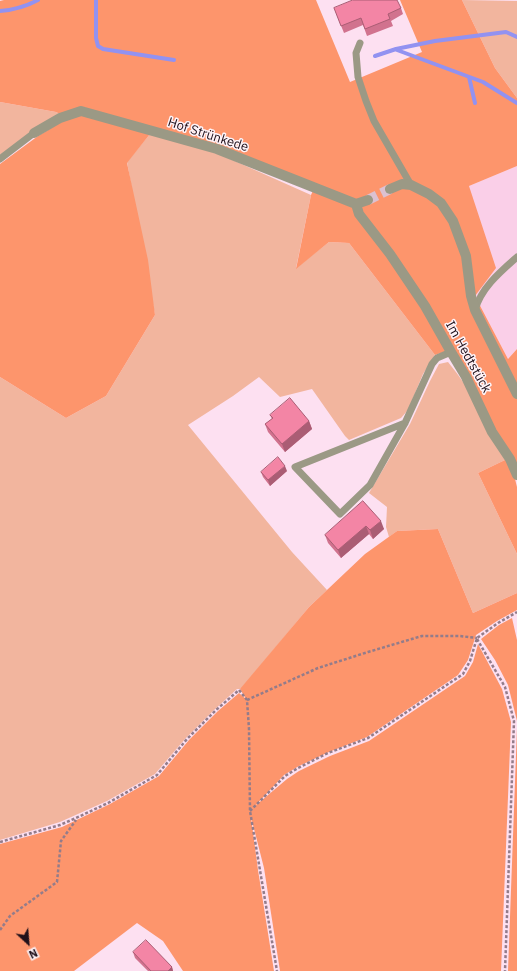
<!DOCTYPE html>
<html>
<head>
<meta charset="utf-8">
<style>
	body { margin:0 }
	#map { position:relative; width:517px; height:971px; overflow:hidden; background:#fde0f1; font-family:"IBM Plex Sans",sans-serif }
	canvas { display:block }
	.north { position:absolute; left:8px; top:923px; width:40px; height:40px; -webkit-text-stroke:3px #fef4f9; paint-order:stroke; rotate:154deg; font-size:11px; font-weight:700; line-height:16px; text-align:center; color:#20101a }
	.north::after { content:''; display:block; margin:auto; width:14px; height:18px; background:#20101a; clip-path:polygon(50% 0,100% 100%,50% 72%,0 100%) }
</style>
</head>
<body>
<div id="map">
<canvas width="517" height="971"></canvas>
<div class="north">N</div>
</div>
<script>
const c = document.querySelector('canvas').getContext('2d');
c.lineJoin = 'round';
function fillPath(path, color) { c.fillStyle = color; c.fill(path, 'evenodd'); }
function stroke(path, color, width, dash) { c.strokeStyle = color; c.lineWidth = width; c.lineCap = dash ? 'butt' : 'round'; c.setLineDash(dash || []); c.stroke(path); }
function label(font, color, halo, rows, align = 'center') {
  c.font = font + ' "IBM Plex Sans",sans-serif'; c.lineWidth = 3; c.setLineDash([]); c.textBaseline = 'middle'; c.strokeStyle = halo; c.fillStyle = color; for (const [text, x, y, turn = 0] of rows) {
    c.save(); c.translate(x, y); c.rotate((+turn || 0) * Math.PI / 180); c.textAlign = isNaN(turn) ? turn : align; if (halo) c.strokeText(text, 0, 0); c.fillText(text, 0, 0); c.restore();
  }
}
const built = new Path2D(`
	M517 166V349L508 359 475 296 469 186Z`);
const green = new Path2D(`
	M462 0 517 1V98L495 68Z
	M0 102 56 112 60 114 0 155Z
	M150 134 219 154 311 195 296 268 329 242 349 243 435 355 423 374 408 410 401 418 349 440 345 436 312 389 280 397 259 377 233 396 188 425 292 552 327 590 309 607 242 688 240 689H237L213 711 185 739 155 774 107 801 60 822 0 840V377L66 418 106 396 155 315 127 162Z
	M448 362C472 390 489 427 507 459L478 473 517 554V593L473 613 438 529 397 531 389 537 386 527 387 507 369 493 410 424 430 381 439 364Z`);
const forest = new Path2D(`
	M4 0H316L350 82 422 52 400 0H462L495 68 517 98V166L469 186 496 268 475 296 508 359 517 349V468L491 422 456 352H444L435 355 349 243 329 242 296 269 311 195 315 186 83 107 60 114 56 112 0 102V1Z
	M82 114 150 134 127 163 148 260 155 315 106 396 66 418 0 377V164L38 136 63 121Z
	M507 459 515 479 517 487V554L478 473Z
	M438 529 473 613 517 593V610L497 621 476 635 468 660 458 675 367 737 329 752 299 766 284 775 255 806 287 779 299 771 330 756 369 741 465 676 473 662 478 644 502 689 511 722 501 971H280L264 868 251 817 258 870 274 971H183L163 941 137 923 74 971H0V844L62 827 110 804 159 776 189 740 218 711 239 693 246 699 240 689 309 607 365 554 397 531Z
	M512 618 517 640V721L508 685 495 660 481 639 499 625Z
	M517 728V971H508Z`);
const stream = new Path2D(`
	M96 0V38L98 46 103 49 174 60
	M0 11C13 10 27 6 38 0
	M397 50 483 82 517 103
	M375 56 396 49 435 41 506 32 517 37
	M469 77 475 103`);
const streetTunnel = new Path2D(`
	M368 200 390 189`);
const path = new Path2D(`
	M477 639 505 687 514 721 505 971
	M247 700 318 668 368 652 422 636H460L477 638
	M250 811 285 776 298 768 328 753 368 738 463 674 470 661 477 638 498 623 517 612
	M0 842 60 825 76 818 108 803 157 775 187 739 216 710 239 690 247 700 249 729 250 811 277 971
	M0 930 10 916 57 882 61 841 76 820`);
const lane = new Path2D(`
	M360 43 356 53 358 77 366 101 374 121 411 185
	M0 159 34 133
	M475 310C481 288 500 272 517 257
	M405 423 295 467 340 514 370 485 405 423 432 364 437 358 451 352`);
const street = new Path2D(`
	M34 133 60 118 81 111 217 149 356 204 359 214 390 254 425 306 451 352 466 377 492 432 510 459 517 475
	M390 189 402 184 411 185 429 194 441 203 453 221 466 256 471 296 475 310 517 394
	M356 204 368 200`);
const wall = new Path2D(`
	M334 8H401L403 14 391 21 393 26 367 36 363 25 344 33Z
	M270 415 309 421 312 429 285 452 268 432 265 424 272 419Z
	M287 471 270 486 263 477 261 472Z
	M363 501 384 529 373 539 369 534 341 558 328 543 325 535Z
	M133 952 172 967 173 971H148L135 958Z`);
const shadedWall = new Path2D(`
	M309 421 312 429 285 452 282 444Z
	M285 466 287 471 270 486 268 480Z
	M381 521 384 529 373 539 370 530Z
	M366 526 369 534 341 558 338 550Z
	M172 967 173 971H168Z`);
const building = new Path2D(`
	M353 0H397L401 8 388 14 390 19 365 29 361 18 341 26 334 8Z
	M290 398 309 421 282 444 265 424 273 418 270 415Z
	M278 457 285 466 268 480 261 472Z
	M363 501 381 521 370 530 366 526 338 550 325 535Z
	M146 940 172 967 168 971H151L133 952Z`);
const streetNames = [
	["Hof Strünkede",208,135,18],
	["Im Hedtstück",468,357,61]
];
fillPath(built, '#facfe8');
fillPath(green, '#f2b59e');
fillPath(forest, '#fd956c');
stroke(stream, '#9292f1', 4);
stroke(streetTunnel, '#dcc1d1', 10, [10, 5]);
stroke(path, '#937c8a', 2.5, [3, 2]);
stroke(lane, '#9b9985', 7);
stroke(street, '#9b9985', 10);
fillPath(wall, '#d1728e');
fillPath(shadedWall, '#aa5d74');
fillPath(building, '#f385a5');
stroke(building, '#aa5d74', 1);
label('13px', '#20101a', '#fef4f9', streetNames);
</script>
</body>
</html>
